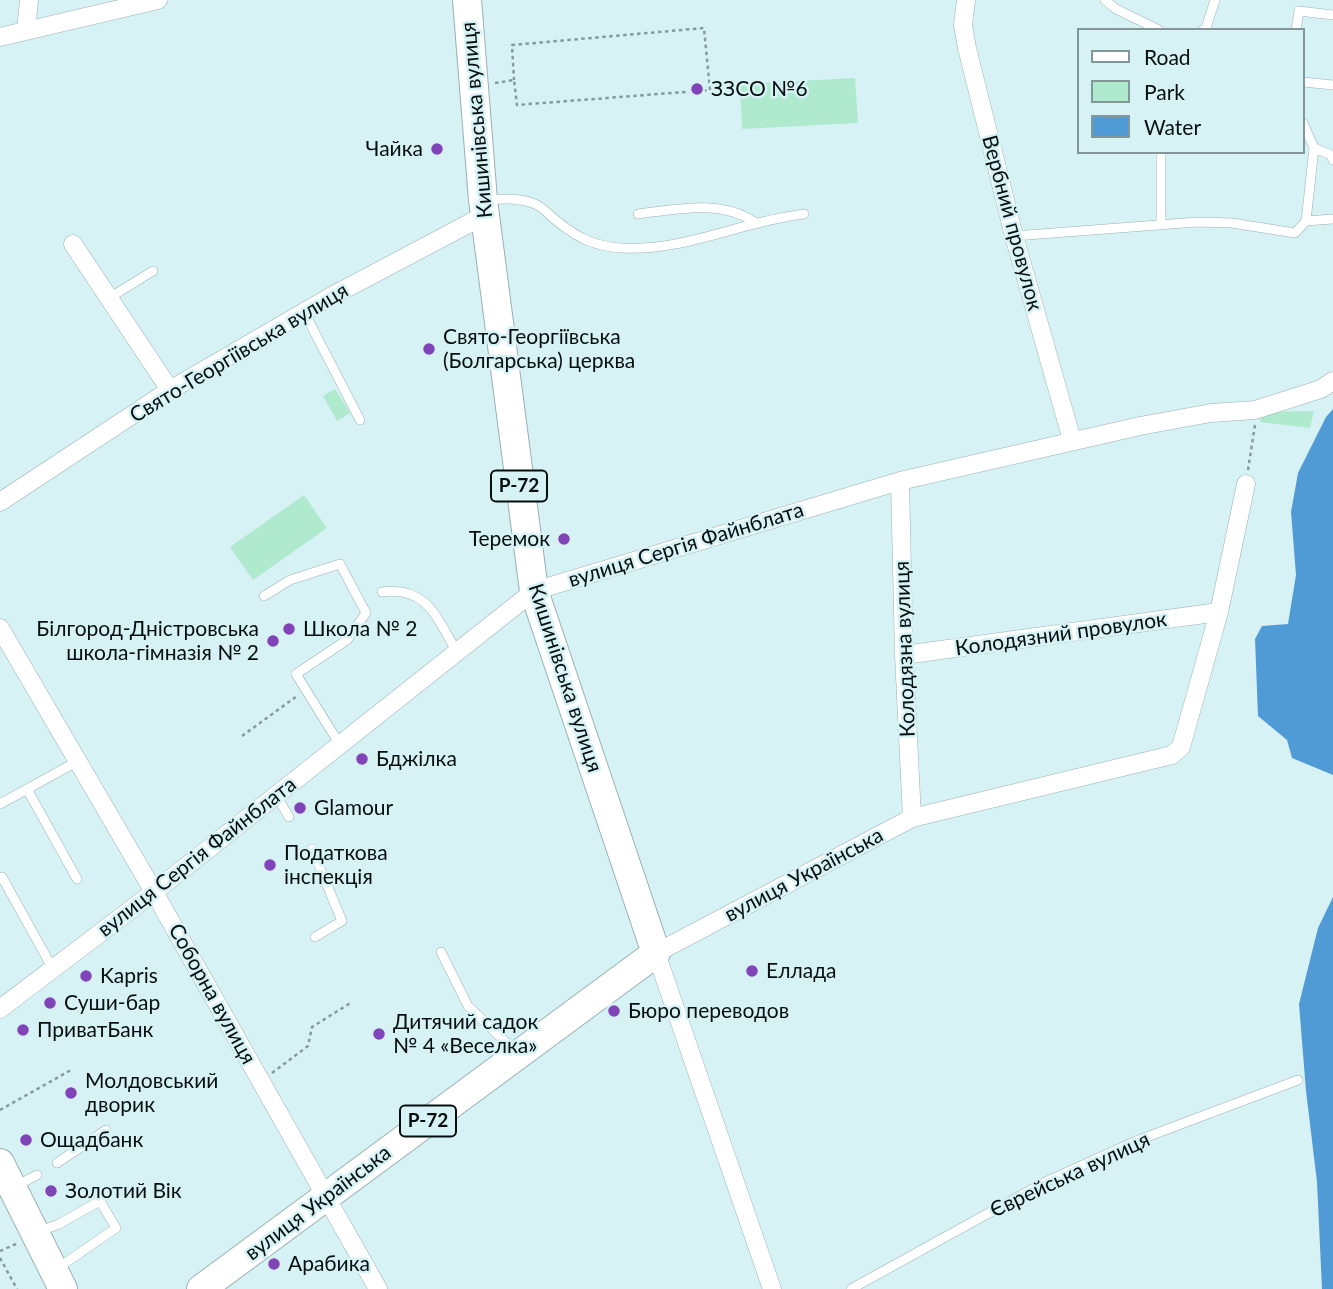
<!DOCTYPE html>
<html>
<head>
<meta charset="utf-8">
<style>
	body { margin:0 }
	#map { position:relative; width:1333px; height:1289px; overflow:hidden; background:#d7f2f5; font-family:Lato,sans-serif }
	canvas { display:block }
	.legend { position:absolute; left:1077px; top:28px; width:228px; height:126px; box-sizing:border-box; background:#d7f2f5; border:2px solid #839799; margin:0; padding:9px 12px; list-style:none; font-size:21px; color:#060f10 }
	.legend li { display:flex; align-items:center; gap:14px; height:35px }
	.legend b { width:35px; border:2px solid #839799 }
</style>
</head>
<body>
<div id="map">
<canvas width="1333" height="1289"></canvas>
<ul class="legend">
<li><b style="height:9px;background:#fff"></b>Road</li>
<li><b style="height:19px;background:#afe9ce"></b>Park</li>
<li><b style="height:19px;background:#509ad5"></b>Water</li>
</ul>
</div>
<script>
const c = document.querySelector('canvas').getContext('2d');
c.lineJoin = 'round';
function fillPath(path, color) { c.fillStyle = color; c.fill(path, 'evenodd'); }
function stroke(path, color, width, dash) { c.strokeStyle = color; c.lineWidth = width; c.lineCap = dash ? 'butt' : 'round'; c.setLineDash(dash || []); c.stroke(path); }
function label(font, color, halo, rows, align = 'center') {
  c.font = font + ' Lato,sans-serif'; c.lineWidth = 5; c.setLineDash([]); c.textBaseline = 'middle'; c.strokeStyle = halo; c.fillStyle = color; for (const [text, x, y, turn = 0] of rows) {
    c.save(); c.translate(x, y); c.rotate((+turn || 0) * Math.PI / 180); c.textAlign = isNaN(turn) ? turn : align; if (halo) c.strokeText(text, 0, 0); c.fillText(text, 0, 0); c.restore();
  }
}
const green = new Path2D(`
	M855 78 858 123 742 129 740 84Z
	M335 389 350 413 337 421 323 396Z
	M1314 411 1310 428 1260 422 1262 412Z
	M304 495 327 528 253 580 230 547Z`);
const water = new Path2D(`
	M1333 409V775L1292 758 1287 740 1258 716 1255 639 1262 626 1288 624 1296 575 1291 512 1298 473 1326 417Z
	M1333 897V1289H1322L1317 1182 1306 1091 1299 1004 1318 928Z`);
const path = new Path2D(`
	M495 83 514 80 517 105 710 90 704 28 512 45 514 80
	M1248 470 1255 425
	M242 736 297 696
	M272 1073 308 1046 312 1027 352 1002
	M0 1110 71 1070
	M0 1251 16 1244
	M0 1258 17 1289`);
const service = new Path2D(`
	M1105 0 1116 9 1159 30
	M1203 30 1206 28 1215 0
	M1296 30 1299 11 1333 15
	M1303 82 1333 85
	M1314 148 1331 155 1333 160
	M485 200C501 199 522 197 537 205 545 209 551 217 558 222 578 238 594 246 621 248 684 252 742 221 804 214
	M638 214C677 209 722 199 756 223
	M1306 221 1333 219
	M1161 225V152
	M1014 236 1197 222 1232 223 1295 233 1306 221 1314 148 1303 123
	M109 298 153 271
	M304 312 360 420
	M382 592C428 586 437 619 457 652
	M264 596 290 580 340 564 366 613 347 640 296 674 340 745
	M27 789 77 879
	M276 795 289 817
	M0 804 78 761
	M312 849 342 921 315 937
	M0 879 2 877 53 969
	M441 952 468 1006 517 1053
	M57 1163 106 1130
	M14 1187 37 1175
	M38 1232 59 1224 100 1201 116 1228 58 1268
	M851 1289 1045 1182 1136 1141 1298 1080`);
const minor = new Path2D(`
	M966 0 963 25 967 48 1014 236 1072 440
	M26 31 29 0
	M0 37 158 0
	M73 244 170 390
	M900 481 904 655 912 818
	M0 502 170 390 330 297 485 215
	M0 628 154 892 378 1289
	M904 655 1219 612
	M0 1009 154 892 534 591 900 481 1140 426 1211 413 1255 410 1321 389 1333 381
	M772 1289 656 953 912 818 1172 755 1181 747 1219 612 1246 484`);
const primary = new Path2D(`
	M0 1163 63 1289
	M201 1289 656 953 534 591 483 200 467 0`);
const markers = [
	[697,89,7,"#8043b8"],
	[437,149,7,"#8043b8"],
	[429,349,7,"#8043b8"],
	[564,539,7,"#8043b8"],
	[289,629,7,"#8043b8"],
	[273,641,7,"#8043b8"],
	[362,759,7,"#8043b8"],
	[300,808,7,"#8043b8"],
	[270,865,7,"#8043b8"],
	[752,971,7,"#8043b8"],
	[86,976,7,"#8043b8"],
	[50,1003,7,"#8043b8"],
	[614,1011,7,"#8043b8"],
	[23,1030,7,"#8043b8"],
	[379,1034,7,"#8043b8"],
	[71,1093,7,"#8043b8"],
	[26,1140,7,"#8043b8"],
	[51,1191,7,"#8043b8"],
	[274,1264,7,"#8043b8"]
];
const shields = [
	[519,486,56],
	[428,1121,56]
];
const shieldNames = [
	["Р-72",519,486],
	["Р-72",428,1121]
];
const poiNames = [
	["ЗЗСО №6",711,89],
	["Чайка",423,149,"right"],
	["Свято-Георгіївська",443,337],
	["(Болгарська) церква",443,361],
	["Теремок",550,539,"right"],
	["Білгород-Дністровська",259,629,"right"],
	["школа-гімназія № 2",259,653,"right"],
	["Школа № 2",303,629],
	["Бджілка",376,759],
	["Glamour",314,808],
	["Податкова",284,853],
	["інспекція",284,877],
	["Еллада",766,971],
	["Kapris",100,976],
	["Суши-бар",64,1003],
	["Бюро переводов",628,1011],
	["Дитячий садок",393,1022],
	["№ 4 «Веселка»",393,1046],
	["ПриватБанк",37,1030],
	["Молдовський",85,1081],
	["дворик",85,1105],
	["Ощадбанк",40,1140],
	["Золотий Вік",65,1191],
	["Арабика",288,1264]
];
const streetNames = [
	["Кишинівська вулиця",477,120,-95],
	["Вербний провулок",1012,223,75],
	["Свято-Георгіївська вулиця",239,353,-31],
	["вулиця Сергія Файнблата",686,545,-17],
	["Колодязний провулок",1061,634,-8],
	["Колодязна вулиця",905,649,-92],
	["Кишинівська вулиця",565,678,72],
	["вулиця Сергія Файнблата",197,857,-38],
	["вулиця Українська",804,875,-28],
	["Соборна вулиця",212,994,61],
	["Єврейська вулиця",1070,1175,-25],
	["вулиця Українська",318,1203,-37]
];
fillPath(green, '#afe9ce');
fillPath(water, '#509ad5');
stroke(service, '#98b1b4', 10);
stroke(minor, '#98b1b4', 19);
stroke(primary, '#98b1b4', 30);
stroke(path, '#869a9c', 2.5, [3.5, 3.5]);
stroke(service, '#fff', 9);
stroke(minor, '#fff', 18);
stroke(primary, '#fff', 28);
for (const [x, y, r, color] of markers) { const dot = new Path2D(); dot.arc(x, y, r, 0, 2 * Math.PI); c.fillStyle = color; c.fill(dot); stroke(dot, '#d7f2f5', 2.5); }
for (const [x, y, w] of shields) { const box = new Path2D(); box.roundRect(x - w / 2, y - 15.5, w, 31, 5); c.fillStyle = '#d7f2f5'; c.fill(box); stroke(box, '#060f10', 2); }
label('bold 19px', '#060f10', null, shieldNames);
label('21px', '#060f10', '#d7f2f5', poiNames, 'left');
label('21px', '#060f10', '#d7f2f5', streetNames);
</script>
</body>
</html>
